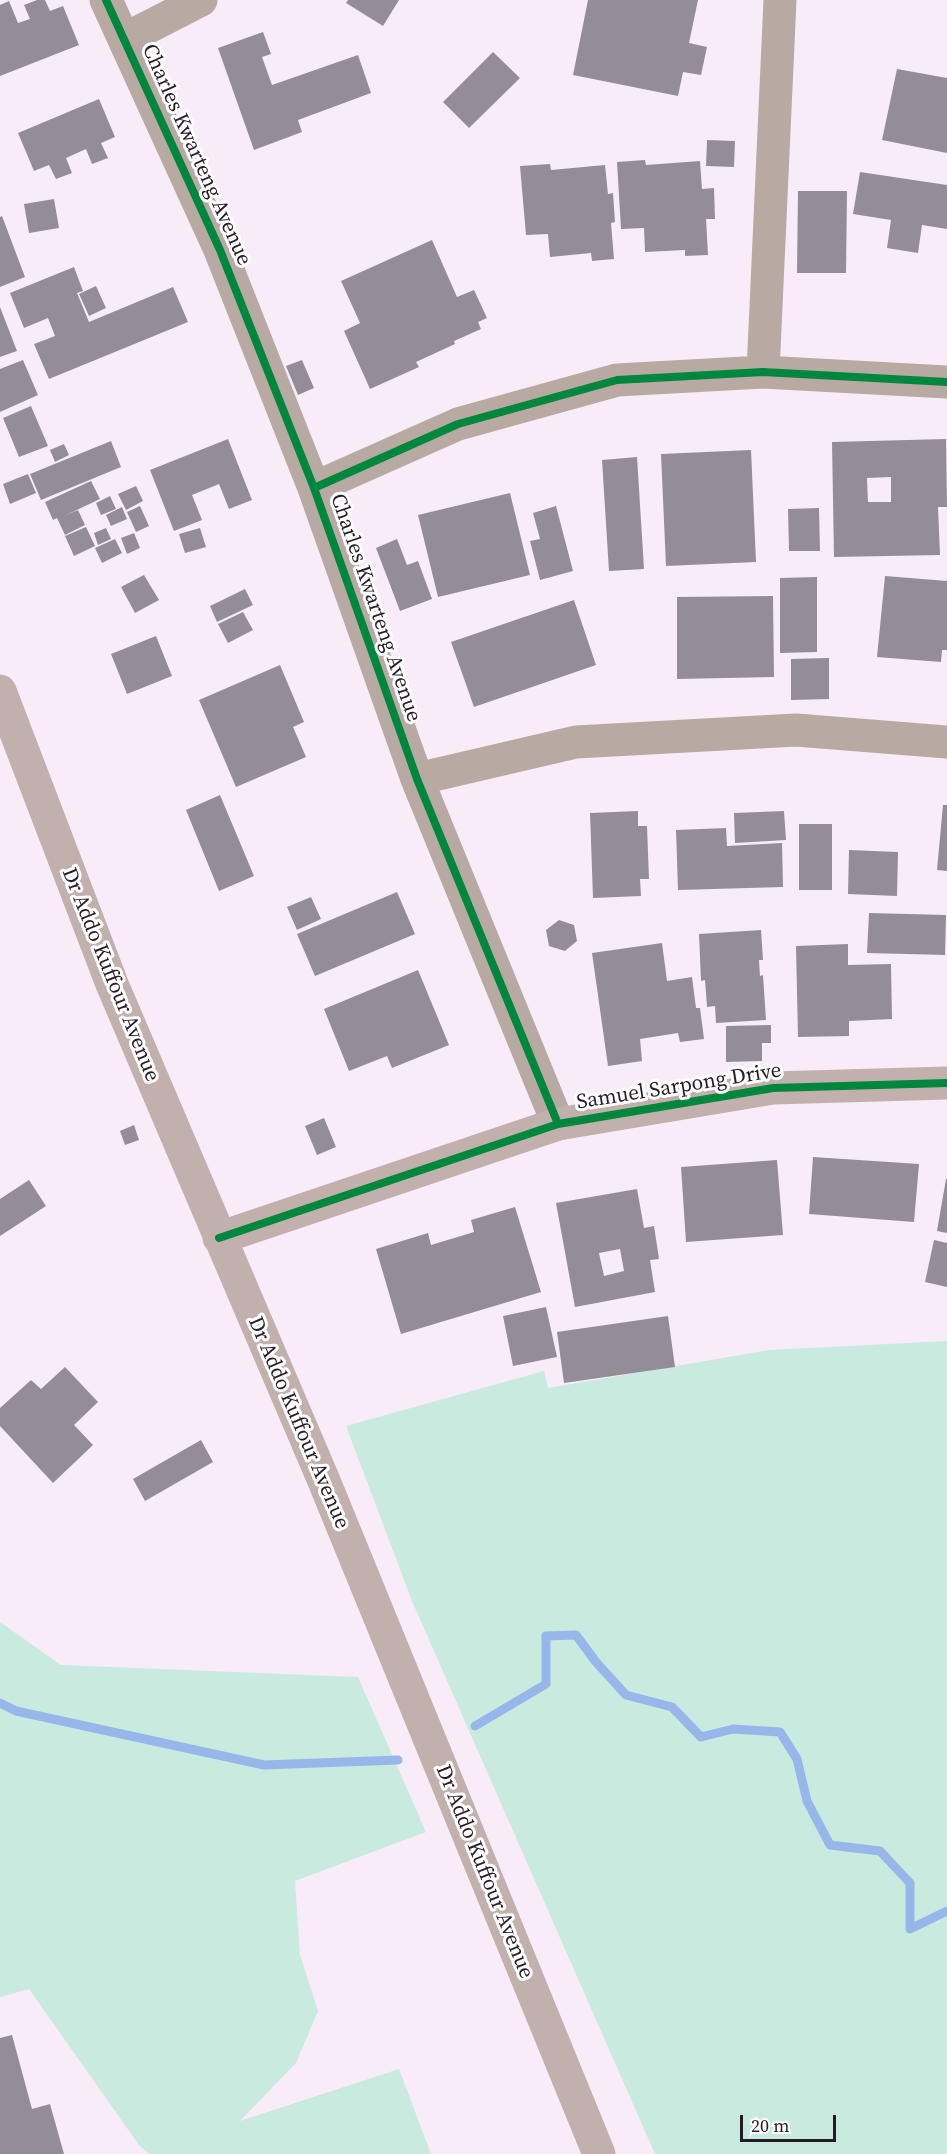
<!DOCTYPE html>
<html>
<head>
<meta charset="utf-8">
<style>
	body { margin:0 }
	#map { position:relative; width:947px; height:2154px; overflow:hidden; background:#f8ecf9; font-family:"Source Serif 4",serif }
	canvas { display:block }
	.scale { position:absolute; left:740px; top:2115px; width:96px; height:27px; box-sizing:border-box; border:3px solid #251c26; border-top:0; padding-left:8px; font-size:18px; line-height:21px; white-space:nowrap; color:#251c26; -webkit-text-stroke:4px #fff; paint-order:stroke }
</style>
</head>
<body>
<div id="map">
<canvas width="947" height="2154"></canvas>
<div class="scale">20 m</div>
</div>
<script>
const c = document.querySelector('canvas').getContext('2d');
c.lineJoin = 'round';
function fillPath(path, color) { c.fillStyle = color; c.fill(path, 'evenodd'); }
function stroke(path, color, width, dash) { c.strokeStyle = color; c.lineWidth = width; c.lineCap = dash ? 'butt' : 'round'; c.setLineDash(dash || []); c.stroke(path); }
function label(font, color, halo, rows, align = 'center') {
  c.font = font + ' "Source Serif 4",serif'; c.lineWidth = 6; c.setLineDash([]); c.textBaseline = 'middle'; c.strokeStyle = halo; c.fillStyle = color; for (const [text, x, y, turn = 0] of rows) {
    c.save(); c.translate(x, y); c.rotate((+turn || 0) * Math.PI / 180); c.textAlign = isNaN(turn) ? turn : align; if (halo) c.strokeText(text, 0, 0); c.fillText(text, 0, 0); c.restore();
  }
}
const green = new Path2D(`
	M947 1341V2154H655L412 1601 346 1426 544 1371 548 1388 769 1350Z
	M0 1622 61 1665 358 1677 426 1832 295 1881 300 1955 318 2011 296 2063 240 2121 399 2069 431 2154H149L139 2145 29 1989 0 1997Z`);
const stream = new Path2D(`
	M0 1703 16 1711 264 1765 398 1760
	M475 1726 546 1684V1636L576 1635 596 1662 626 1695 672 1707 701 1737 733 1729 780 1732 797 1759 807 1801 830 1845 880 1851 910 1883V1929L947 1911`);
const building = new Path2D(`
	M37 0H45L50 11 63 6 79 45 0 76V5L9 1 18 23 30 19 24 5Z
	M348 0H399L383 26 346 3Z
	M588 0H698L689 43 707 47 701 75 683 72 678 96 573 75Z
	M263 32 271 54 262 57 272 85 358 55 371 93 298 120 302 132 254 150 218 48Z
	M493 52 520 78 469 128 443 102Z
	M897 69 947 78V153L882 140Z
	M99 99 115 137 101 143 108 158 92 164 86 149 66 158 72 173 56 179 49 165 34 171 18 133Z
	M707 140 735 141 734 167 706 166Z
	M645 160 646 165 700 161 702 189 714 188 715 219H706L708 255 685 256V250L645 252 644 228 621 229 617 162Z
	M550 164 551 170 605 165 608 194 613 193 615 222 611 223 614 259 592 261 591 253 550 257 548 234 526 235 520 166Z
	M860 172 947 185V229L922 225 918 253 887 248 891 220 853 214Z
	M798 191H847L846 273H797Z
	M54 199 59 228 29 233 24 204Z
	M2 216 25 277 0 287V217Z
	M432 240 457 297 474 290 487 318 478 322 481 329 454 341 455 344 416 362 419 367 370 389 344 331 360 323 341 281Z
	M74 267 83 291 77 293 89 322 173 287 188 322 49 379 34 344 55 336 48 318 24 328 10 293Z
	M96 286 106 308 89 316 79 294Z
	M0 307 17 351 0 357Z
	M23 360 38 395 0 412V369Z
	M302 360 314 388 298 395 286 366Z
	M31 406 48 446 19 457 3 418Z
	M228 439 252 500 229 509 219 484 192 495 202 520 174 531 150 470Z
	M946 439 947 507H938L940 555 834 557 832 442ZM891 477V502H868L867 478Z
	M111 441 121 467 41 500 30 474Z
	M64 444 69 455 55 462 50 450Z
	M751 450 756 562 666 566 661 454Z
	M637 457 644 569 609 571 602 460Z
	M28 474 36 493 10 504 3 484Z
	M91 481 100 499 64 516 78 510 85 525 65 535 57 518 53 520 45 502Z
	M136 486 143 501 126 510 118 494Z
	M510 493 530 575 438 597 418 515Z
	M110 496 116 509 101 515 96 503Z
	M140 506 149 526 136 532 127 512Z
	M556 506 573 571 540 580 530 541 540 539 533 513Z
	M122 507 127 519 111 526 106 515Z
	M819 508 820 551H789L788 509Z
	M86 527 95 546 74 556 65 536Z
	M106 528 111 539 98 545 94 533Z
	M200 528 206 547 185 553 179 534Z
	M134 533 140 548 127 554 121 538Z
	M115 539 122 553 102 563 95 548Z
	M397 539 407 565 418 561 432 599 400 611 376 548Z
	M144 575 159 600 135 613 121 587Z
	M885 576 947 581V650H942L941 662 877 657Z
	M817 577V652L780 653V578Z
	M245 589 253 605 217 622 210 606Z
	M773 596 774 677 677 679V597Z
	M574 600 596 665 474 707 451 642Z
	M243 612 253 630 228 643 218 624Z
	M156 636 172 676 127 694 111 654Z
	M829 658V699L791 700V659Z
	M280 665 304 722 293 727 306 757 236 787 199 700Z
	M220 795 254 876 219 891 186 810Z
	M943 805H947V871L937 870Z
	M638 811V826H647L649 879H640L641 896 593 898 590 813Z
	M784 811 786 840 735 843 734 813Z
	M799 824H832V890H799Z
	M726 828 727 846 782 843 783 887 678 890 676 830Z
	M849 850 898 852 897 896 848 894Z
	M397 892 415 934 315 976 297 934Z
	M311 897 321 919 297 930 287 907Z
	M869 913 946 915 945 955 867 953Z
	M559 920 574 925 577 941 565 951 549 946 546 930Z
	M761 930 763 960H759L760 976 763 975 766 1020 716 1023 715 1006 707 1007 705 980 701 981 699 934Z
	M662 943 667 981 692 977 696 1008H700L704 1039 680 1042 678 1033 640 1039 642 1061 608 1066 592 953Z
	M848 944V965L891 964 892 1019 849 1021V1036L798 1037 796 946Z
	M418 970 449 1045 392 1068 387 1056 349 1071 324 1009Z
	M771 1025V1043H762V1061L726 1062V1026Z
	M324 1118 336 1147 317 1155 305 1126Z
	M134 1125 139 1140 125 1145 120 1131Z
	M813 1157 919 1164 914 1222 809 1214Z
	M777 1160 783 1235 686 1242 681 1167Z
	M946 1179H947V1233L937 1231Z
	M29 1180 46 1206 0 1236V1199Z
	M637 1189 644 1228 654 1226 659 1259 650 1260 655 1292 575 1307 556 1203ZM620 1249 624 1271 604 1276 599 1253Z
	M515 1207 541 1292 401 1334 376 1249 428 1233 431 1245 474 1232 471 1220Z
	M934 1240 947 1243V1287L925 1282Z
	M546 1307 557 1357 513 1366 503 1316Z
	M668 1316 675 1367 564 1383 557 1332Z
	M65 1367 98 1402 74 1425 93 1445 53 1483 0 1426V1408L31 1380 41 1389Z
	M201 1440 213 1462 145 1501 133 1479Z
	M12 2035 32 2109 50 2104 64 2154H0V2038Z`);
const street = new Path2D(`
	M106 0 220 250 314 488 417 779 558 1124
	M125 39 201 0
	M763 372 780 0
	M314 488 458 424 617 380 763 372 947 382
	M417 779 576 742 796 730 947 742`);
const secondary = new Path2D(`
	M0 691 112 984 324 1481 599 2154
	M219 1238 558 1124 773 1088 947 1083`);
const cycleway = new Path2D(`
	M106 0 220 250 314 488 417 779 558 1124
	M314 488 458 424 617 380 763 372 947 382
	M219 1238 558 1124 773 1088 947 1083`);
const streetNames = [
	["Charles Kwarteng Avenue",196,155,66],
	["Charles Kwarteng Avenue",375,608,71],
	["Dr Addo Kuffour Avenue",110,975,68],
	["Samuel Sarpong Drive",679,1087,-9],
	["Dr Addo Kuffour Avenue",298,1423,67],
	["Dr Addo Kuffour Avenue",484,1872,68]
];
fillPath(green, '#c9eade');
stroke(stream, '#97b7ea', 9);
fillPath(building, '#948d98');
stroke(street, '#b8a9a2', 33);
stroke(secondary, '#c1b0ac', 33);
stroke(cycleway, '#00873e', 8);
label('21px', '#251c26', '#fff', streetNames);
</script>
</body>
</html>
